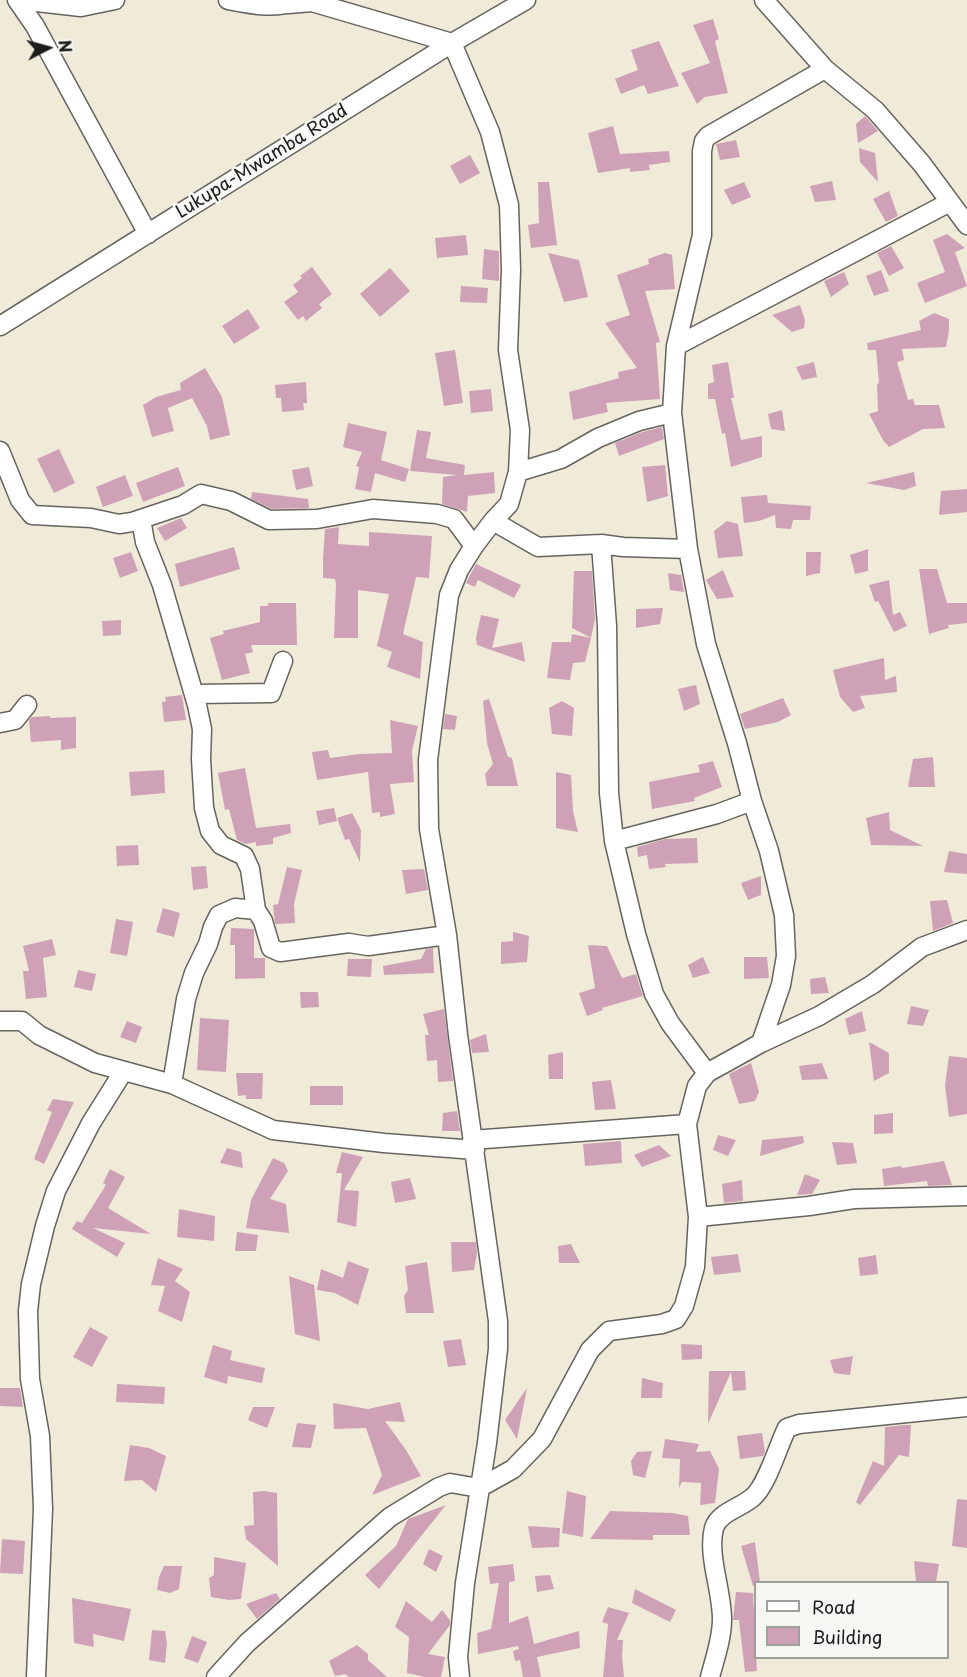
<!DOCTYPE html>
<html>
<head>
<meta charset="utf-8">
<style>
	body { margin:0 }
	#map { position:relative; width:967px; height:1677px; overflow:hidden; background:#f0ebd9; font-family:"Playpen Sans",sans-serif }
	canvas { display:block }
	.legend { position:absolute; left:754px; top:1581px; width:195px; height:78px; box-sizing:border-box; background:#f6f6f2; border:2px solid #9f9f9c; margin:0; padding:8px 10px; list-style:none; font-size:18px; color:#1c1c1c }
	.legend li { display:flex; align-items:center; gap:12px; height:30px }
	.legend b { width:30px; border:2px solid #9f9f9c }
	.north { position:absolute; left:18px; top:18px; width:60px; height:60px; -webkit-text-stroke:4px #f6f6f2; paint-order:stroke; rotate:84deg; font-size:16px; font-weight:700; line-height:24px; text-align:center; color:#1c1c1c }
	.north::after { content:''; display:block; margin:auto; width:21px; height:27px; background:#1c1c1c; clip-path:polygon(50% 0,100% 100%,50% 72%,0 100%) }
</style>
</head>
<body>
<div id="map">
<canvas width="967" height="1677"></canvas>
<ul class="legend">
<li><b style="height:8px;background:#fff"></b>Road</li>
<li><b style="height:16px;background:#cfa1b7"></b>Building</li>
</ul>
<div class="north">N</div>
</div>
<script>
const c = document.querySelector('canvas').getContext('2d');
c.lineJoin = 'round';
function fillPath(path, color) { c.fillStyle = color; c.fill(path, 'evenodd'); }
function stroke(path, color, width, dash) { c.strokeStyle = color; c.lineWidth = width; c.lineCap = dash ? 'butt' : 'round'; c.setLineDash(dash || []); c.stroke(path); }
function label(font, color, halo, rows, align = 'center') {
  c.font = font + ' "Playpen Sans",sans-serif'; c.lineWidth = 5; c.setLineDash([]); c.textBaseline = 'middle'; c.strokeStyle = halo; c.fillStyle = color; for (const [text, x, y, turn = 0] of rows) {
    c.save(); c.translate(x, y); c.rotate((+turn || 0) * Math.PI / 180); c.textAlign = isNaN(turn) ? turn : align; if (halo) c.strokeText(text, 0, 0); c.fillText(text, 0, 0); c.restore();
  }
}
const building = new Path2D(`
	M713 19 719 39 715 41 728 93 705 97 697 104 681 73 710 63 693 25Z
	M659 41 679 86 648 94 644 85 621 94 615 79 638 70 631 50Z
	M865 116 878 131 858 143 856 124Z
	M613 126 620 154 669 151 670 162 649 165 650 170 630 172V168L598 173 588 133Z
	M736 140 740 157 720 160 716 144Z
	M859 148 875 153 878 182 860 162Z
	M470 155 480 173 460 184 450 166Z
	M832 181 836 200 815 202 810 186Z
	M538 182H549L557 245 531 248 528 225 539 223Z
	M744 182 751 197 732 205 724 190Z
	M889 191 898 216 886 222 873 199Z
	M947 234 965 248 955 252 967 286 925 303 917 283 945 272 933 240Z
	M466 235 468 255 437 258 435 238Z
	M891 246 904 268 889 276 877 253Z
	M484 249 499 251V281L482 279Z
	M548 253 579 260 588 297 564 302Z
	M665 253 672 255 675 289 645 291 660 342 656 343 660 399 606 403 608 412 573 420 569 392 619 378 618 372 637 368 605 323 630 315 617 275 649 264 648 259Z
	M312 267 332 294 319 304 322 308 306 321 303 316 298 320 284 302 298 292 293 285 302 278 300 276Z
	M390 268 410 291 380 317 360 294Z
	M881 270 889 291 874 296 866 276Z
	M844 272 849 284 831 297 824 281Z
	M461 286 488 288 487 303 460 302Z
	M800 305 805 320 804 328 792 332 772 315Z
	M248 309 260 328 234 344 222 326Z
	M934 313 949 319V331L946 347 902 349 904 360 897 362 908 400 913 399 915 405H939L945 428 923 429 889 447 883 440 869 414 878 411 877 384 879 383 876 350H868L867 343 921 330 919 321Z
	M455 350 463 403 444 406 435 353Z
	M728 362 734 398H731L741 440 762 436V457L731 467 725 433 722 434 715 399H708V384L714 382 712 365Z
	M814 362 817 377 802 380 796 367Z
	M205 368 222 397 230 435 210 440 207 426 192 398 168 408 174 431 152 437 143 405 156 397 181 390 180 383Z
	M306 382 307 403H303L304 410 282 412 281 398H276L275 385Z
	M491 389 493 411 471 413 469 391Z
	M782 410 785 431 771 429 768 414Z
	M348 423 387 432 381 460 409 469 405 482 375 473 371 492 355 489 359 467 356 466 362 452 343 447Z
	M662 427 664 439 619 456 615 443 642 432Z
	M417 430 431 432 426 458 465 465 464 475 494 472 495 493 468 496 467 512 442 504 443 477 457 475 410 471Z
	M59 449 75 483 54 493 37 459Z
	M665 465 668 496 647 502 642 467Z
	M178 467 185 486 143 502 136 483Z
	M309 467 313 486 296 490 292 470Z
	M914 472 916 486 904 490 866 483Z
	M125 475 133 496 103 507 96 487Z
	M967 489V512L939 515 941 491Z
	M252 492 308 499 309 508 272 509 251 499Z
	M767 495 768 503 811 506 810 520H793L791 529 776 528 775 515 759 521 744 523 741 497Z
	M181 518 187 528 165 541 157 528Z
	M727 521 738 524 743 556 718 558 714 531Z
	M339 527 338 544 369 546V532L432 536 429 578 416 577 403 634 423 642 420 679 387 667 392 652 377 646 389 594 358 590V638H334L336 584 335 579 323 578V559L325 529Z
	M234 547 240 569 180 587 175 564Z
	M868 549V571L855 574 850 555Z
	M131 552 138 571 120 578 113 558Z
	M806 552H821L820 573 806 576Z
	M476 564 521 585 514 598 478 580 475 587 466 583Z
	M919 569H937L947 603H967V623L948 625 949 628 929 634Z
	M723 570 734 597 717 599 706 580Z
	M574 571H592L595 619 591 638 572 628Z
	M668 573 681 575 684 592 670 590Z
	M889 580 893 615 900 612 907 626 894 632 878 601 875 602 869 585Z
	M268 603H296L297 645H251L253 652 245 654 250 673 222 680 210 638 224 634 223 631 260 622V606H268Z
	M663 608 660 624 636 628V609Z
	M481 615 499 619 492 648 522 642 525 662 477 645 476 638Z
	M121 620V635L103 636 102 621Z
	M572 634 591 638 585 662 573 663 570 680 547 678 552 642H571Z
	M884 658 885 680 896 676 897 692 860 696 865 708 853 712 840 697 833 670Z
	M696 685 700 704 684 711 678 689Z
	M182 695 186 720 164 722 162 702 166 701 165 697Z
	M783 698 791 715 778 722 745 729 740 714Z
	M489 699 508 757 512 758 518 786H487L485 774 493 764 487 743 483 701Z
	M562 701 574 708 572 736 552 734 549 708Z
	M445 714 457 716 455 730 443 729Z
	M50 716V718L76 717V748L61 750V740L31 742 29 720 32 717Z
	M390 720 418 726 412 751 414 782 390 784 395 814 380 817V812L372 813 368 772 317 780 312 752 328 750 330 758 359 754 392 753Z
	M933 757 935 787H908L913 759Z
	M713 761 722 787 694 798 695 801 652 809 649 782 700 772 698 765Z
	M245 768 256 828 290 824 291 833 273 838V844L256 846V842L246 844 237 840 229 809 225 810 218 773Z
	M164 770 165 793 131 796 129 772Z
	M556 772 571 775 573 811 578 832 556 828Z
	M334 808 337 821 319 825 316 811Z
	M889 812 890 830 923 846 871 845 866 818Z
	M352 813 361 830 360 862 349 839 345 840 337 818Z
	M697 838 698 863 665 864 666 867 649 869 647 855 638 857 637 847 665 839Z
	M138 845 139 865 117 866 116 846Z
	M949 851 967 854V874L944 872Z
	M206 866 208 888 193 890 191 867Z
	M287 867 302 870 294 904 295 923 275 924 273 905 278 904Z
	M424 869 428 890 406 894 402 870Z
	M761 876V895L748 900 741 883Z
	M947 900 953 923 933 931 930 901Z
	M163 908 180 913 174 937 156 932Z
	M116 919 133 922 127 956 110 953Z
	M231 928 254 929V958H265V978L235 979V945H230Z
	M513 932 529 936 527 962 501 964V942L513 941Z
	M52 939 56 955 43 958 47 997 26 999 23 971H29L23 946Z
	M588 945 607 946 622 978 636 974 643 996 602 1008 603 1010 587 1016 579 993 595 988Z
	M433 948 434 973 384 975 383 966 421 959 426 949Z
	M703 957 710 973 693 978 688 965Z
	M744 957H767L769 978 744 979Z
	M348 959H372L371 977 347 976Z
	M78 970 96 974 92 991 74 987Z
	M825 977 829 993 811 994 810 979Z
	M300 992H318L319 1007 301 1008Z
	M911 1006 929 1010 923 1026 907 1024Z
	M444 1009 453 1081 438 1082 437 1060 427 1061 425 1035H429L423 1014Z
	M862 1011 866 1031 849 1035 845 1019Z
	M200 1018 229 1020 226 1072 197 1070Z
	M127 1021 142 1027 136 1043 120 1037Z
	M486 1034 489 1052 472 1053 470 1040Z
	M869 1042 889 1053V1073L874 1081Z
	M563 1052V1079H549L548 1055Z
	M949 1056 967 1058V1114L949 1117 945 1085Z
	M751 1063 759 1092 755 1101 739 1104 729 1074Z
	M822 1063 828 1079 802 1080 799 1066Z
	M236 1073H263L262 1099H246V1095L238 1096Z
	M611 1080 616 1109 595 1110 592 1082Z
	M310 1086H343V1105H310Z
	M53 1099 74 1102 44 1164 34 1159 52 1112 47 1110Z
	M457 1111 460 1131H442L443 1113Z
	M893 1113V1133L874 1134V1115Z
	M718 1135 736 1140 728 1156 713 1150Z
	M803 1136 804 1143 760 1156 762 1140Z
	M621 1141 622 1163 585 1166 583 1144Z
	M832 1142 853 1143 857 1163 837 1165Z
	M659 1145 671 1156 642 1167 634 1155Z
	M227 1148 241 1152 243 1168 220 1163Z
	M342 1152 363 1157 344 1190 359 1191 356 1227 337 1222 342 1173H336Z
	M273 1158 284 1163 288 1171 270 1199 286 1204 289 1233 246 1228 251 1200Z
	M944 1161 952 1185 928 1186 927 1181 884 1186 882 1169 901 1166 902 1168Z
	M110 1169 125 1177 108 1208 151 1234 93 1228 125 1243 117 1257 72 1229 77 1221 82 1223 106 1185 103 1183Z
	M805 1174 820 1180 812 1194 797 1195Z
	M410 1178 416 1199 395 1203 391 1182Z
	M742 1180 743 1201 724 1203 722 1184Z
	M179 1209 215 1216 214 1241 177 1237Z
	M237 1232 258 1235 256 1251H235Z
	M451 1242H476L477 1253 474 1270 452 1272Z
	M571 1244 580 1263H559L558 1246Z
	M738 1254 741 1272 714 1275 711 1257Z
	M876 1255 878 1274 860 1276 858 1258Z
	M158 1258 183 1269 175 1281 190 1292 182 1322 158 1311 165 1286 151 1285Z
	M348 1261 369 1269 358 1305 335 1293 317 1290 321 1269 343 1278Z
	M427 1262 434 1313H406L404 1296 408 1290 405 1266Z
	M289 1276 314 1285 320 1341 295 1334Z
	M90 1327 108 1337 92 1367 73 1357Z
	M461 1339 466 1365 448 1367 443 1341Z
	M681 1344 702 1345V1359L682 1360Z
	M213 1345 232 1351 230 1360 265 1368 262 1383 228 1376 227 1384 204 1377Z
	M853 1356 850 1375 834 1373 830 1360Z
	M709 1371H745L746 1390 733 1391 731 1372 708 1424Z
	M642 1378 663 1383 662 1398H641Z
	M117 1384 165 1387 164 1404 116 1402Z
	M0 1388H20L23 1407 0 1406Z
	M527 1388 517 1439 505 1420Z
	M400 1402 405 1422 385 1421 406 1450 421 1476 372 1495 382 1475 366 1428 334 1429 333 1403 368 1409Z
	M253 1407H275L267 1428 248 1420Z
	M297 1423 316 1425 311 1448 292 1447Z
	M904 1425H911L909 1457 899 1455 860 1505 856 1502 873 1461 884 1466 885 1427Z
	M762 1433 765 1452 763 1456 740 1459 737 1436Z
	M665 1439 699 1444 696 1452 710 1451 719 1469 715 1503 700 1505 701 1483 682 1482 679 1488 680 1459 662 1458Z
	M130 1445 149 1448 166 1456 156 1492 142 1480 124 1481Z
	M652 1451 645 1478 633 1475 631 1461 637 1452Z
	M264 1491 277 1493 278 1566 246 1539 244 1526 254 1525 253 1492Z
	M567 1491 586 1496 583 1537 562 1533Z
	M957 1499 967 1500V1548L952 1546Z
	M446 1505 386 1580 379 1589 365 1575 396 1546 408 1519Z
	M610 1511 672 1513 688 1516 690 1535H653V1540L590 1539Z
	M528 1526 560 1528 559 1547 532 1548Z
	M2 1539 25 1541 23 1574 0 1573Z
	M755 1542 760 1582H756V1586H753L741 1546Z
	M429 1549 443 1556 436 1572 423 1564Z
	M214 1557 246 1563 241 1599 229 1600 211 1597 209 1578 214 1575Z
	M914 1561 939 1564 936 1582H916Z
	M513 1564 515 1581 509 1582V1623L528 1616 534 1644 579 1631 580 1648 537 1657 541 1677H523L520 1660 515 1661 513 1651 519 1649 518 1646 478 1654 477 1633 491 1629 499 1583 490 1584 488 1567Z
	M164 1566H182L179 1589 170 1593 157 1590 159 1577Z
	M550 1575 554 1589 537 1592 535 1576Z
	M635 1589 676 1610 670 1622 632 1603Z
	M736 1592 753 1593 757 1671 745 1672 739 1620H733Z
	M276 1593 280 1599 257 1619 246 1604Z
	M72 1598 131 1609 124 1641 93 1634 94 1647 74 1643Z
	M406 1601 432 1622 442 1610 450 1620V1625L428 1654 445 1657 441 1677H425L407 1673 409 1637 395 1627Z
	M608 1607 629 1613 617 1640H623L622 1656 624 1677H603L608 1624 602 1622Z
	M152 1630 165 1631 167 1643 165 1663 149 1660Z
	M192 1636 207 1642 198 1663 184 1658Z
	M357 1645 368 1654V1660L387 1677H349L345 1674 335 1676 329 1661Z`);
const minor = new Path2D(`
	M17 0 35 26 148 234
	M19 0 81 7 115 0
	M228 0C254 5 273 9 299 1
	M286 0 288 4 312 2 452 43 490 132 509 205 511 270 508 350 520 430 518 472 509 504 493 521 474 546 459 570 449 595 428 760 429 829 447 935 458 1035 498 1321V1349L487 1443 465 1583 458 1657 460 1677
	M764 0 825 69 875 110 922 164 967 225
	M0 326 452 43 526 0
	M676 346 950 202
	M0 451 20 500 32 515 91 518 119 524 132 522 183 505 201 494 231 501 269 520 317 519 373 509 437 514 454 519 474 546
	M518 472 561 459 598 438 639 421 672 413
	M141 519 145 542 162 585 197 705 202 729 201 759 204 808 210 831 221 845 244 856 250 869 256 910 263 921 271 948 280 952 349 943 368 946 447 935
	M493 521 538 547 601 544 623 547 688 549
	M601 544 607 626 609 793 614 841 636 934 654 994 670 1023 707 1073
	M194 694 271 693 283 661
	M0 723 15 720 27 705
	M614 841 717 814 752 801
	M0 1021H22L39 1035 95 1063 172 1084 273 1130 384 1143 475 1150
	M761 1043 781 985 786 956 784 915 769 851 752 801 737 743 706 644 688 549 672 413 676 346 702 235V151L704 141 708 136 825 69
	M172 1084 186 999 194 973 208 944 213 927 219 915 235 908 256 910
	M472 1140 687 1124
	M698 1217 809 1206 854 1199 967 1196
	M36 1677 43 1509 40 1436 30 1379 28 1311 31 1284 45 1226 56 1191 91 1123 123 1072
	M216 1677 247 1643 390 1517 439 1487 450 1483 479 1488 513 1469 542 1439 590 1350 609 1331 662 1324 676 1319 684 1306 695 1267 698 1217 687 1124 697 1086 707 1073 761 1043 819 1016 873 984 922 947 967 930
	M710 1677C715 1658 722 1639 722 1619 722 1590 707 1555 714 1528 719 1512 741 1508 753 1497 767 1485 778 1446 787 1428L799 1424 967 1407`);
const streetNames = [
	["Lukupa-Mwamba Road",262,162,-32]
];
fillPath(building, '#cfa1b7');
stroke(minor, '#66645e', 21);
stroke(minor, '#fff', 18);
label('18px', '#1c1c1c', '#f6f6f2', streetNames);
</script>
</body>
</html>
